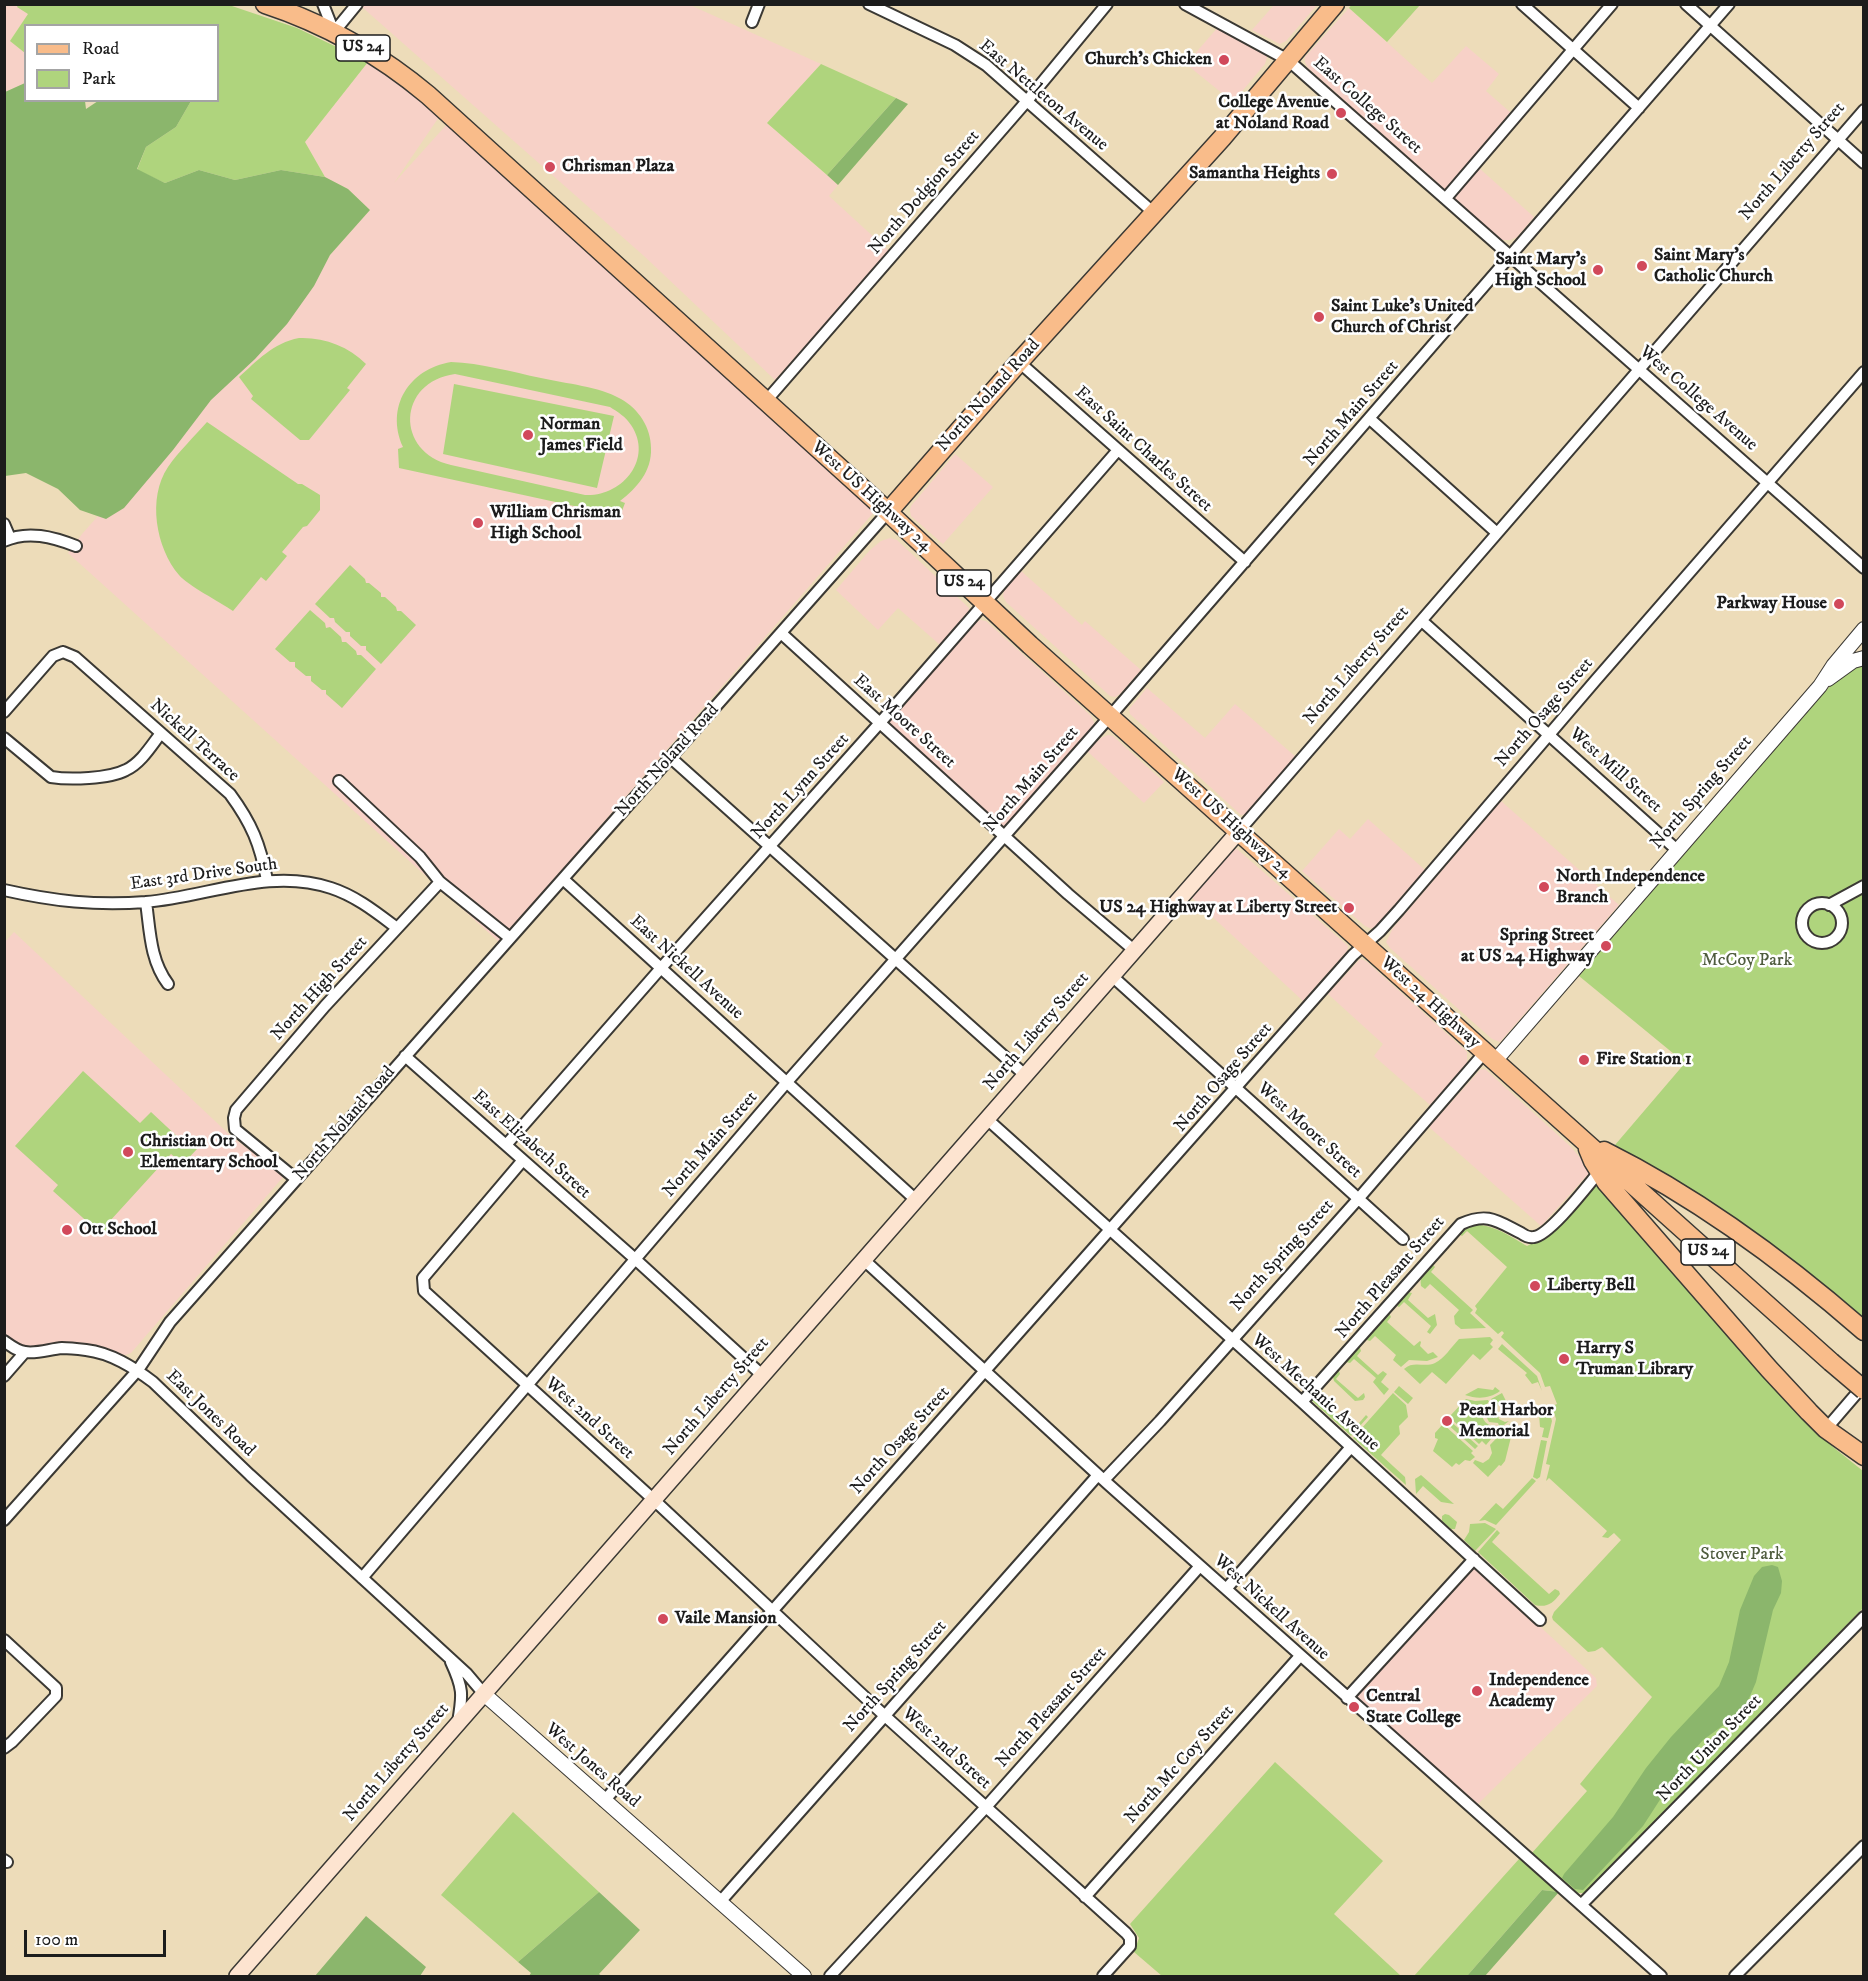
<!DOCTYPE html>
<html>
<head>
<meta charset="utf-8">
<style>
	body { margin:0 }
	#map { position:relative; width:1868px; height:1981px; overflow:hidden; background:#eddcb9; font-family:"IM FELL DW Pica",serif }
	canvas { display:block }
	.frame { position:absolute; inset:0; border:6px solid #1c1c1c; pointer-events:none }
	.legend { position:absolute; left:24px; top:24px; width:195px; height:78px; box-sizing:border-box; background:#fff; border:2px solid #a4a4a4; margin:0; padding:8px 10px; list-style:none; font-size:18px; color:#1c1c1c }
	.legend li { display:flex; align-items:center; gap:12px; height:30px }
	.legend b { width:30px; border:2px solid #a4a4a4 }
	.scale { position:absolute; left:24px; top:1930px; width:142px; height:27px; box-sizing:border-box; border:3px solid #1c1c1c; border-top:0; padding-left:8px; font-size:18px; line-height:21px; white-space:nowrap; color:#1c1c1c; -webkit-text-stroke:4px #fff; paint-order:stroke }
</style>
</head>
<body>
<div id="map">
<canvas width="1868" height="1981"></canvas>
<div class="frame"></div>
<ul class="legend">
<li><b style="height:8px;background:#f9bc8a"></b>Road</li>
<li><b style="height:16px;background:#afd47d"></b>Park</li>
</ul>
<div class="scale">100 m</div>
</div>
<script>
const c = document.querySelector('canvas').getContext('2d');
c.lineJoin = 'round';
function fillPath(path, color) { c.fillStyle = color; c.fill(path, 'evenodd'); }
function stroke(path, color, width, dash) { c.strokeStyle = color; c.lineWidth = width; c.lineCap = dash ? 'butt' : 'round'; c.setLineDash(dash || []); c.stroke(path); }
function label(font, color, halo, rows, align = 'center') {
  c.font = font + ' "IM FELL DW Pica",serif'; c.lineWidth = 5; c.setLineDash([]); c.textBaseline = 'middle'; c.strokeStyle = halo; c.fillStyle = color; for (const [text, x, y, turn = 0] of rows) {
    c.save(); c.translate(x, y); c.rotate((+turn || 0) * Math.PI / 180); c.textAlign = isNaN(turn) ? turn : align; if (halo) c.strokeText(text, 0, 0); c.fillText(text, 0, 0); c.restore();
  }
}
const built = new Path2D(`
	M363 4 690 5 821 64 767 123 838 185 829 196 889 251 775 380 644 256 362 7Z
	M5 5H18V7L28 14 10 40 25 53V83L5 92Z
	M1274 5V4L1317 5 1286 41 1280 44 1252 30Z
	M1349 8 1432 83 1466 46 1499 74 1486 91 1519 120 1479 168 1534 217 1517 237 1510 240H1501L1308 68 1305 62V57Z
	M1219 26 1268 54 1265 64 1233 102 1186 64Z
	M368 62 405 88 439 117 394 183 449 122 874 512 499 942 68 553 82 534 370 210 348 189 325 177 305 142Z
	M955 454 993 487 943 544 911 516 910 511 911 506Z
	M890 538 897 540 969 608 968 612 940 645 898 608 878 630 836 590 870 550 881 541Z
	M1021 571 1082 625 1085 621 1141 670 1120 694 1115 697 1110 696 1006 602 1003 596 1004 591Z
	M980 620 986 621 1091 716 1094 722 1093 728 1004 828 891 727 890 721 891 717 973 625Z
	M1147 688 1205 738 1235 704 1297 758 1247 814 1241 815 1130 714 1129 709Z
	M1108 735 1113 736 1164 782 1144 803 1087 751 1101 738Z
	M1501 801 1619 905 1500 1042 1492 1039 1390 948 1386 942 1393 928Z
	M1368 819 1425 870 1374 928H1370L1365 926 1302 871 1339 829 1350 839Z
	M1233 849H1237L1348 946 1347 951 1303 1001 1190 896Z
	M14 932 232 1137 284 1176 131 1353 125 1355 60 1343 26 1347 14 1343 5 1337 4 943Z
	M1360 959 1366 961 1467 1052V1063L1430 1105 1374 1056 1383 1044 1328 994Z
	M1485 1069 1571 1147 1591 1171 1541 1226 1429 1127 1480 1070Z
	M1471 1568H1476L1596 1678 1597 1686 1476 1806 1358 1701 1357 1696Z`);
const green = new Path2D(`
	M1352 4H1420V5L1387 42 1349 8Z
	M18 5H229L297 28 368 62 305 142 325 177 281 170 235 180 199 170 165 183 137 170 146 147 176 127 191 101 218 100V26H26L25 53 10 41 28 14 17 7Z
	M821 64 896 98 827 175 767 123Z
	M299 338C324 337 348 346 366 364L347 388 350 390 309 440H300L251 399 253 396 239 377C257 361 273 343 299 338Z
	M451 362C481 363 512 372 541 378 567 384 598 386 621 399 639 409 651 428 651 448 652 471 637 488 620 501L625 503 620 516 399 468 398 449 403 447C385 407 409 369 451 362ZM455 374 610 407C618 412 626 417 631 425 654 459 622 497 585 495L451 465C395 452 397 382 455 374Z
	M454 384 614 416 597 488 443 454Z
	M207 422 298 484H302L320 495V510L307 526 303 527 282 552 287 556 266 581 261 577 233 611C220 602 187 585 179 575 156 548 147 498 168 467 179 451 194 437 207 422Z
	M350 565 365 579 366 583H369L381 593V597H385L396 607 397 611H401L416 625 381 664 366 650V646H361L350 636V632H346L335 622 334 618H330L315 604Z
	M310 610 325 623 326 628 330 627 341 637 342 642H346L356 651 357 655H361L376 669 342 708 326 694V690H322L311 681V676H306L295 667V662H290L275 649Z
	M1863 662V1319L1615 1145 1685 1063 1579 976 1836 679Z
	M83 1071 140 1123 151 1112 181 1140 184 1137 197 1149 183 1164 171 1154 109 1222 114 1227 108 1234 95 1223 92 1226 53 1191 58 1185 15 1146Z
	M1597 1182 1629 1216 1639 1234 1807 1420 1833 1447 1863 1471V1608L1584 1893H1575L1531 1854 1587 1791 1580 1784 1652 1697 1602 1647 1595 1651 1588 1652 1553 1620 1552 1617 1554 1612 1621 1540 1614 1533 1608 1538 1602 1537 1607 1531 1549 1478 1546 1481 1550 1465 1546 1464 1556 1419 1552 1406 1557 1404 1550 1386 1545 1387 1540 1373 1501 1337 1504 1333 1502 1331 1498 1334 1475 1313 1477 1309 1475 1306 1507 1267 1467 1231 1462 1236 1459 1234C1475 1211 1511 1237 1527 1246L1542 1238Z
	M1431 1263 1435 1267 1431 1272 1473 1310 1470 1313 1486 1328 1461 1329 1455 1324 1454 1316 1459 1310 1430 1284 1425 1289 1421 1286C1419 1276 1425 1271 1431 1263Z
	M1407 1292 1412 1293 1408 1300 1428 1318 1435 1314 1437 1325 1430 1334 1427 1332 1431 1326 1404 1302 1399 1307 1397 1306Z
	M1389 1313 1391 1317 1387 1322 1414 1346 1420 1341 1421 1342 1420 1346 1428 1354 1433 1352 1438 1357 1427 1361 1409 1360 1401 1367 1393 1360 1396 1355 1375 1336 1370 1341 1367 1340V1337Z
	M1490 1337 1493 1340 1490 1344 1493 1347 1480 1360 1473 1354 1446 1384 1432 1372 1420 1384 1404 1369C1414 1360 1424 1368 1435 1363 1444 1359 1452 1346 1459 1339Z
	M1502 1344 1537 1376 1542 1391 1538 1382 1532 1384 1525 1375 1527 1373 1498 1349Z
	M1357 1348H1360L1361 1351 1357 1356 1378 1375 1383 1371 1387 1374 1381 1382 1389 1389 1384 1395 1373 1382 1376 1378 1354 1359 1350 1363 1346 1362Z
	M1337 1371H1339L1340 1374 1336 1379 1358 1398 1364 1393 1365 1397 1363 1400 1355 1401 1334 1381 1333 1377Z
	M1399 1386 1413 1398 1408 1404 1394 1392Z
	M1495 1387 1500 1391C1489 1399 1477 1399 1465 1395L1478 1388 1493 1390Z
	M1321 1390 1325 1395 1320 1401 1353 1430 1366 1415 1368 1417 1351 1436 1311 1400Z
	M1393 1393 1406 1405 1408 1417 1399 1426 1400 1434 1381 1455 1405 1477 1406 1485 1353 1438Z
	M1502 1393 1506 1401 1499 1402 1496 1410 1499 1419 1505 1422 1509 1421 1500 1428 1498 1423 1489 1422 1485 1414 1487 1408 1493 1403 1491 1399Z
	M1466 1399 1475 1401 1488 1400 1489 1402C1478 1411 1481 1425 1496 1427L1497 1432 1486 1445 1482 1441 1479 1444 1449 1417Z
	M1547 1405 1552 1421 1548 1438 1542 1437 1544 1428 1540 1427 1539 1414 1543 1412 1542 1407Z
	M1448 1419 1478 1446 1475 1449 1445 1422Z
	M1513 1421 1514 1425 1505 1461 1501 1466 1499 1465 1488 1477 1473 1463 1475 1460 1483 1463 1489 1459 1492 1453 1490 1445Z
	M1443 1424 1473 1451 1471 1453 1475 1457 1470 1461 1465 1460 1459 1465 1456 1463 1452 1467 1433 1451 1438 1439 1435 1438V1433Z
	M1541 1440 1547 1441 1540 1477 1537 1479 1533 1477Z
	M1421 1475 1454 1504 1441 1502 1423 1486 1416 1494 1415 1479Z
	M1532 1478 1536 1481 1496 1525 1485 1520 1479 1521 1496 1503 1503 1509Z
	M1445 1514 1449 1515 1457 1522 1455 1529H1451L1442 1521V1516Z
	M1485 1523 1496 1529 1475 1551 1464 1540 1469 1532 1470 1524Z
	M1497 1530 1500 1533 1492 1542 1549 1594 1555 1589 1559 1591 1560 1594C1553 1603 1547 1608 1535 1605L1478 1552Z
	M1275 1762 1383 1861 1334 1914 1401 1976H1162L1134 1952 1139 1938 1130 1924Z
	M513 1812 599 1892 518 1962 441 1895Z
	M1519 1859 1559 1892 1542 1890 1467 1976H1414Z`);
const forest = new Path2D(`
	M25 83 26 100 85 101 86 109 98 101H191L176 127 146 147 137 169 165 183 199 170 235 180 281 170 325 177 348 189 370 210 330 255 314 286 287 324 255 359 211 400 173 450 124 508 106 519 80 510 58 489 26 473 5 476V92Z
	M896 98 908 104 838 185 827 175Z
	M1772 1565 1778 1567 1782 1581 1781 1593 1773 1610 1756 1682 1747 1703 1736 1716 1703 1740 1687 1758 1643 1826 1583 1890 1575 1889 1562 1878 1564 1874 1613 1817 1646 1768 1671 1737 1719 1686 1729 1662 1740 1610 1754 1576 1762 1567Z
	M1542 1890 1559 1892 1485 1976H1467Z
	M599 1892 640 1930 599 1974 602 1976H529L531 1973 518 1962Z
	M366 1916 426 1967 420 1976H315Z`);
const minor = new Path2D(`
	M323 4 334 32
	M869 4 955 45 986 65 1154 213
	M1185 4 1288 60 1864 568
	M1522 4 1639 108
	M1686 4 1864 163
	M752 22 759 4
	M334 32 357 4
	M1446 198 1612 4
	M1019 362 1245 562
	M766 401 1026 102 1107 4
	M1370 419 1497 533
	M4 524 10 538
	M4 541C28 530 53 537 76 546
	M1422 621 1677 850
	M781 633 1068 894 1135 951
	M63 652 75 657 230 794C252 824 260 844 267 880
	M4 712 53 656 63 652
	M4 738 51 777C69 780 109 779 126 770 141 763 151 746 161 733
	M671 758 1025 1075
	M339 781 420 857 440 882 510 938
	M1239 831 1864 110
	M563 879 916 1200
	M4 890C53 901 96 906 146 902 207 897 270 867 331 888 356 896 377 913 397 928
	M146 902C150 931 150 960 168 984
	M1802 923a20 20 0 1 1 40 0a20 20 0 1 1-40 0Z
	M1829 905 1864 886
	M1112 976 1403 1239
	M405 1056 634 1258 762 1375
	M987 1119 1302 1402 1540 1620
	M506 1145 661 968 886 716 1118 450
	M523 1160 423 1278 424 1291 654 1500 885 1716 1126 1933 1130 1938V1946L1103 1976
	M296 1179 235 1129 234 1118 236 1110 325 1006 440 882
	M864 1260 1108 1484 1661 1976
	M4 1341C11 1346 17 1351 25 1352 37 1354 50 1349 62 1348 70 1348 78 1349 86 1350 111 1353 133 1367 153 1382L250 1475 467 1674 484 1694
	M4 1376 25 1352
	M1302 1402 1461 1224C1488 1212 1497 1221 1521 1233 1525 1236 1529 1238 1534 1237 1550 1235 1588 1185 1599 1172
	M1826 1429 1863 1386
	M1104 1480 1160 1421 1359 1198 1485 1052
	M4 1520 138 1370 170 1322 888 512
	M362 1578 787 1082 1120 705 1729 4
	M1226 1589 1351 1447
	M4 1640 56 1688V1696L12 1742 4 1748
	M451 1662C463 1688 463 1694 458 1722
	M1347 1698 1474 1559
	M604 1801 1353 955 1380 931 1399 910 1595 681 1864 372
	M4 1860 7 1862
	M1085 1897 1300 1656
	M720 1902 1098 1475
	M1581 1905 1864 1617
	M830 1976 986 1807 1200 1566
	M1735 1976 1864 1846`);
const tertiary = new Path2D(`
	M1828 679 1853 661 1864 658
	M1495 1061 1820 686 1833 666 1864 629
	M484 1694 804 1976`);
const secondary = new Path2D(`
	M237 1976 1239 831`);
const primary = new Path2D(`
	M265 4C326 24 379 54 428 95L874 499 1030 645 1831 1362
	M888 512 1019 362 1222 138 1335 4
	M1588 1149 1593 1161 1606 1182 1769 1369 1809 1412 1826 1429 1864 1456
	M1604 1151C1698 1198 1785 1262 1864 1331`);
const primaryBridge = new Path2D(`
	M1831 1362 1864 1390`);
const markers = [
	[1224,60,6,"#d1495b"],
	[1341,113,6,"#d1495b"],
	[550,167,6,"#d1495b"],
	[1332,174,6,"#d1495b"],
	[1642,266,6,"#d1495b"],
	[1598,270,6,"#d1495b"],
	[1319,317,6,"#d1495b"],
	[528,435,6,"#d1495b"],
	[478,523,6,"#d1495b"],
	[1839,604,6,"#d1495b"],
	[1544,887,6,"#d1495b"],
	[1349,908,6,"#d1495b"],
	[1606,946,6,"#d1495b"],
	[1584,1060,6,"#d1495b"],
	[128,1152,6,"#d1495b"],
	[67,1230,6,"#d1495b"],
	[1535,1286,6,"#d1495b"],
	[1564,1359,6,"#d1495b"],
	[1447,1421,6,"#d1495b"],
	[663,1619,6,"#d1495b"],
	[1477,1691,6,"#d1495b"],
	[1354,1707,6,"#d1495b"]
];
const shields = [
	[363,48,54],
	[964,583,54],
	[1708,1252,54]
];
const shieldNames = [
	["US 24",363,48],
	["US 24",964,583],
	["US 24",1708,1252]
];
const poiNames = [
	["Church's Chicken",1212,60,"right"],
	["College Avenue",1329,103,"right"],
	["at Noland Road",1329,124,"right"],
	["Chrisman Plaza",562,167],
	["Samantha Heights",1320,174,"right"],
	["Saint Mary's",1654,256],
	["Catholic Church",1654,277],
	["Saint Mary's",1586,260,"right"],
	["High School",1586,281,"right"],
	["Saint Luke's United",1331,307],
	["Church of Christ",1331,328],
	["Norman",540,425],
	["James Field",540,446],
	["William Chrisman",490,513],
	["High School",490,534],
	["Parkway House",1827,604,"right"],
	["North Independence",1556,877],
	["Branch",1556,898],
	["US 24 Highway at Liberty Street",1337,908,"right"],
	["Spring Street",1594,936,"right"],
	["at US 24 Highway",1594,957,"right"],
	["Fire Station 1",1596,1060],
	["Christian Ott",140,1142],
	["Elementary School",140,1163],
	["Ott School",79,1230],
	["Liberty Bell",1547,1286],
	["Harry S",1576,1349],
	["Truman Library",1576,1370],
	["Pearl Harbor",1459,1411],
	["Memorial",1459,1432],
	["Vaile Mansion",675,1619],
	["Independence",1489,1681],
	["Academy",1489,1702],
	["Central",1366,1697],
	["State College",1366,1718]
];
const streetNames = [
	["East Nettleton Avenue",1043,96,40],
	["East College Street",1367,106,41],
	["North Liberty Street",1793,162,-49],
	["North Dodgion Street",925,193,-49],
	["North Noland Road",989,396,-48],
	["West College Avenue",1698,399,41],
	["North Main Street",1352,414,-49],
	["East Saint Charles Street",1143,450,42],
	["West US Highway 24",871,497,42],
	["North Liberty Street",1357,666,-49],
	["North Osage Street",1545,713,-49],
	["East Moore Street",904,722,42],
	["Nickell Terrace",194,741,42],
	["North Noland Road",668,761,-48],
	["West Mill Street",1615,771,42],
	["North Main Street",1032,780,-49],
	["North Lynn Street",801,787,-48],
	["North Spring Street",1702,793,-49],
	["West US Highway 24",1231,824,42],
	["East 3rd Drive South",204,875,-8],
	["East Nickell Avenue",686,968,42],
	["North High Street",320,989,-48],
	["West 24 Highway",1430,1003,42],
	["North Liberty Street",1037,1032,-49],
	["North Osage Street",1224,1078,-49],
	["North Noland Road",345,1124,-49],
	["West Moore Street",1309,1131,42],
	["East Elizabeth Street",531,1145,42],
	["North Main Street",711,1145,-49],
	["North Spring Street",1283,1256,-48],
	["North Pleasant Street",1391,1278,-49],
	["West Mechanic Avenue",1315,1393,42],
	["North Liberty Street",717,1397,-49],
	["East Jones Road",210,1414,44],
	["West 2nd Street",589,1419,42],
	["North Osage Street",901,1441,-48],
	["West Nickell Avenue",1271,1608,42],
	["North Spring Street",896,1677,-48],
	["North Pleasant Street",1052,1708,-48],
	["West 2nd Street",946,1749,42],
	["North Union Street",1710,1749,-46],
	["North Liberty Street",397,1763,-49],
	["North Mc Coy Street",1180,1765,-48],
	["West Jones Road",592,1766,41]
];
const parkNames = [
	["McCoy Park",1747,961],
	["Stover Park",1742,1555]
];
fillPath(built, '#f7d1c7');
fillPath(green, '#afd47d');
fillPath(forest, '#8bb66c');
stroke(minor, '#3b3934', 14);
stroke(tertiary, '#3b3934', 16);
stroke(secondary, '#3b3934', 18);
stroke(primary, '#3b3934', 21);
stroke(minor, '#fff', 10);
stroke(tertiary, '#fff', 14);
stroke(secondary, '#fde4d0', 15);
stroke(primary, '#f9bc8a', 18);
stroke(primaryBridge, '#3b3934', 21, []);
stroke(primaryBridge, '#f9bc8a', 18);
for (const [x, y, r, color] of markers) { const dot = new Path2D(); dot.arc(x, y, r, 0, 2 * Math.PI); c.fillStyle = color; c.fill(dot); stroke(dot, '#fff', 2); }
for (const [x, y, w] of shields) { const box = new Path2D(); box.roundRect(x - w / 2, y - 13, w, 26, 4.5); c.fillStyle = '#fff'; c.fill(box); stroke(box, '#1c1c1c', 1.5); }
label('bold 16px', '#1c1c1c', null, shieldNames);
label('bold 18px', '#1c1c1c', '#fff', poiNames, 'left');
label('18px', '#1c1c1c', '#fff', streetNames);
label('18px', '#4f5c3e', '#fff', parkNames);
</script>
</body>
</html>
